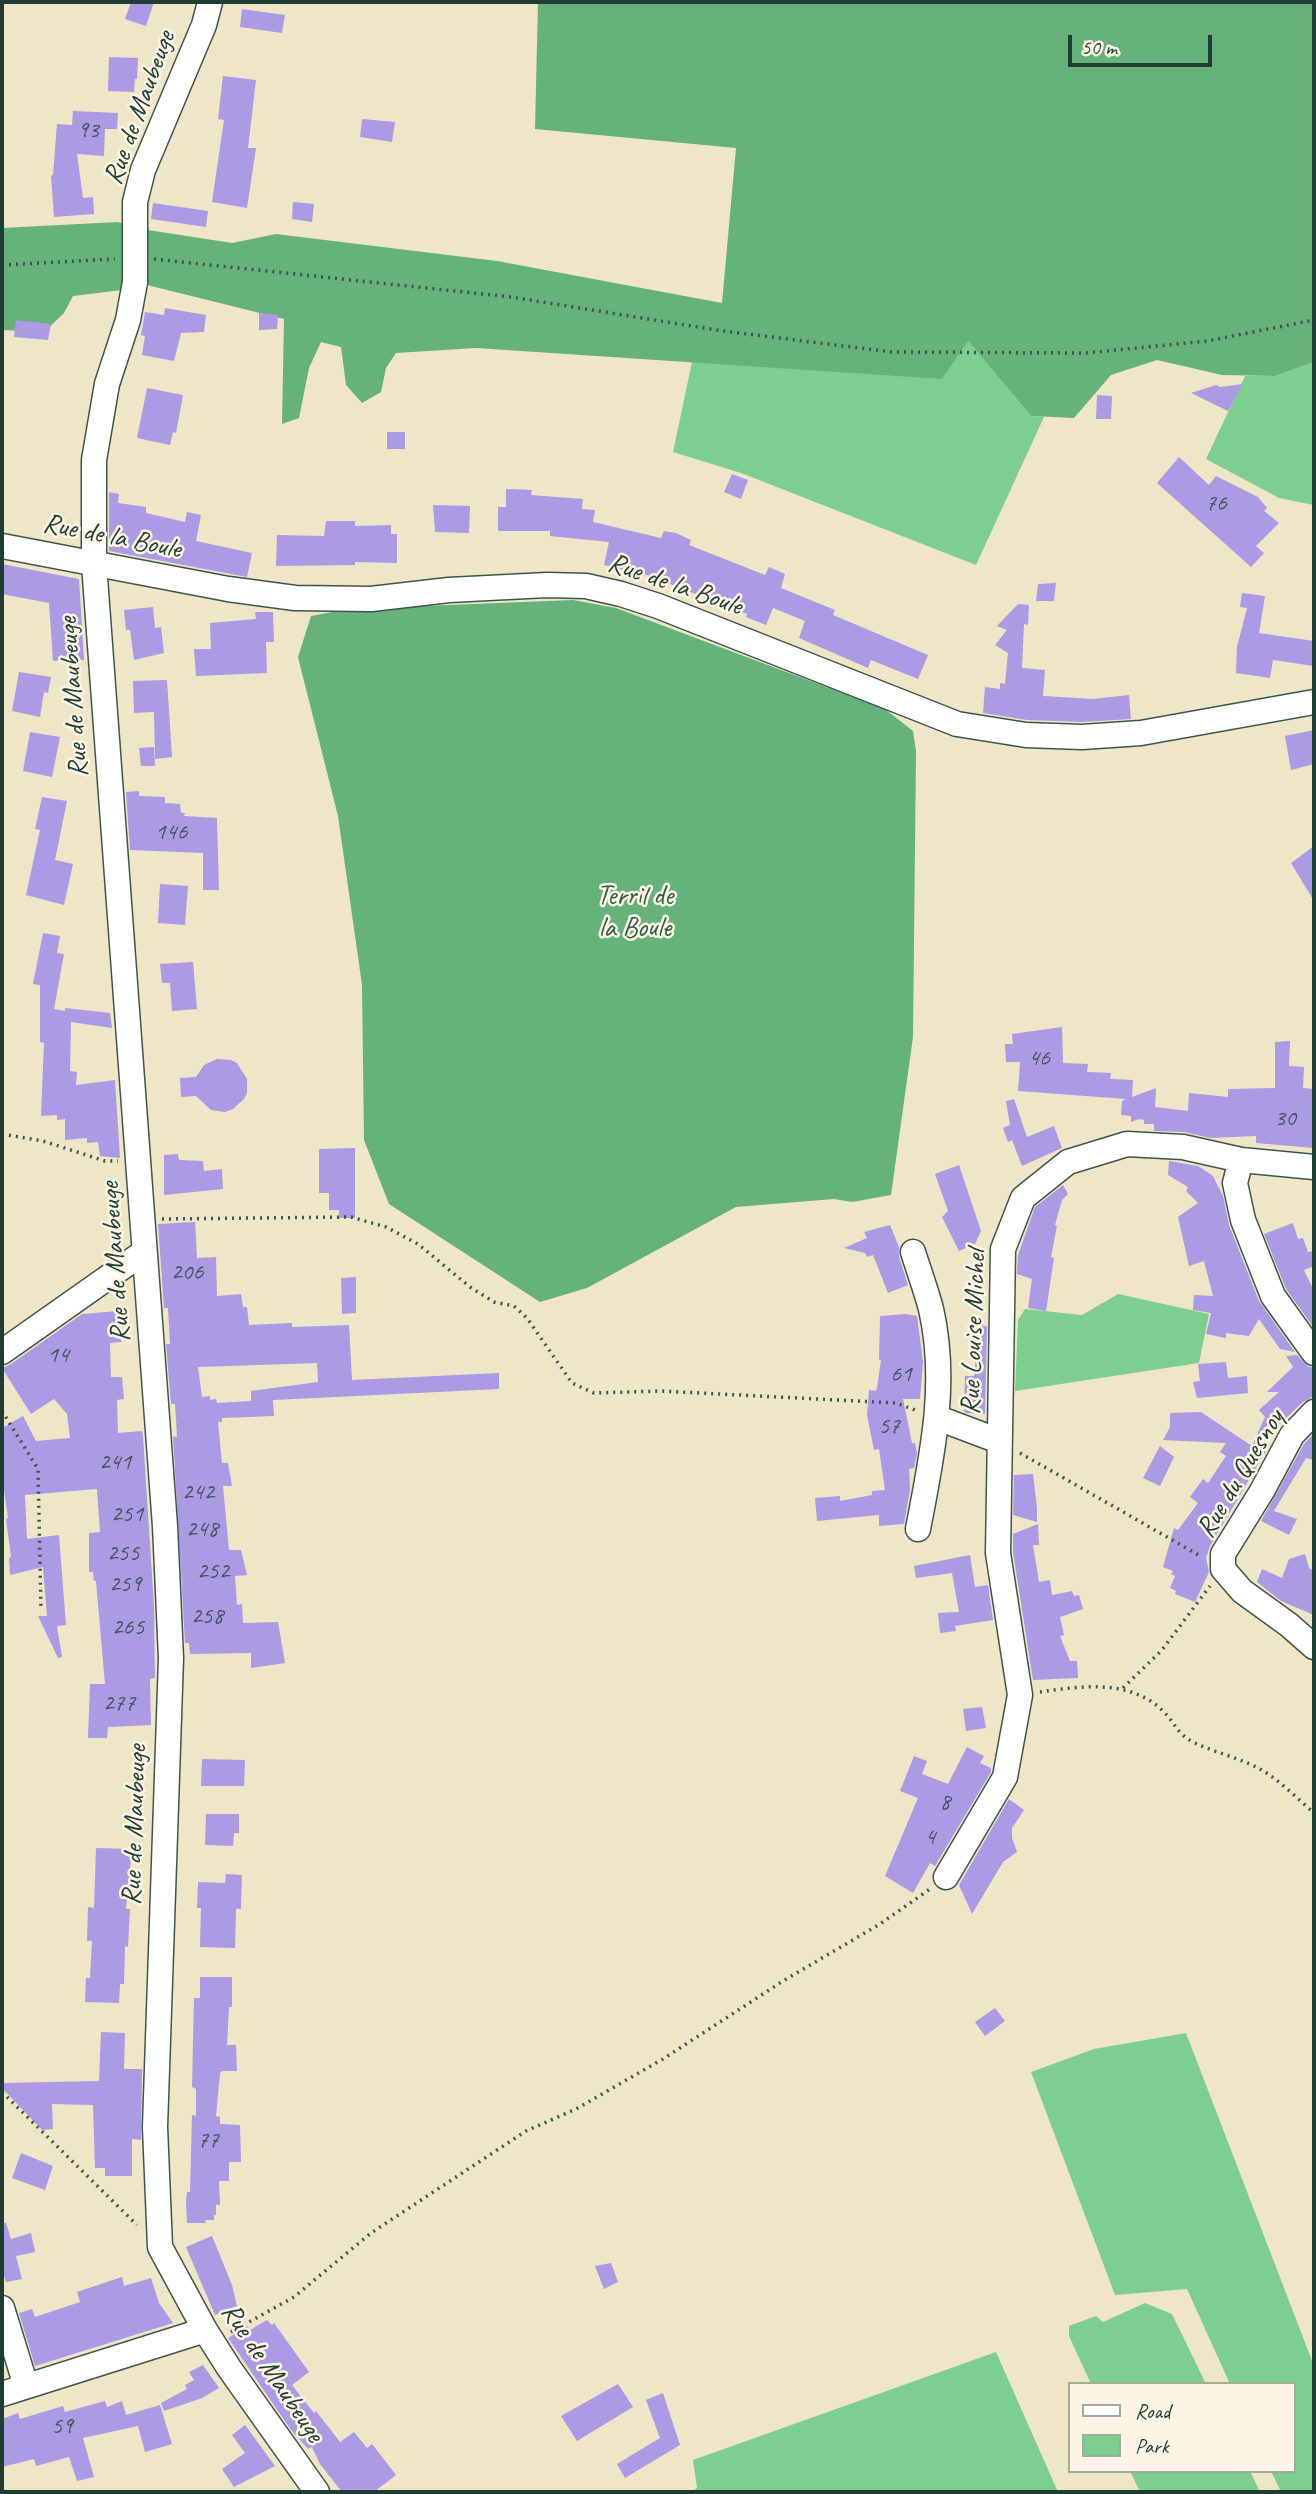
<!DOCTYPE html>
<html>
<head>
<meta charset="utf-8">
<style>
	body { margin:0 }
	#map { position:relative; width:1316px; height:2494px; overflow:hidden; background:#efe5c7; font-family:Caveat,sans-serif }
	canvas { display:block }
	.frame { position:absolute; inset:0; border:4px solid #1f3d34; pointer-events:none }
	.legend { position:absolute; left:1068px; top:2382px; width:228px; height:91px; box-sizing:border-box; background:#fcf5e5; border:2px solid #a4ab9e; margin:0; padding:9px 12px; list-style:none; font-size:21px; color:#1f3d34 }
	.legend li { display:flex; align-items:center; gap:14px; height:35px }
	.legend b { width:35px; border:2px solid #a4ab9e }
	.scale { position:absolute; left:1068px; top:35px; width:144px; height:32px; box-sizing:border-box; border:4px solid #1f3d34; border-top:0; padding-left:9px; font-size:21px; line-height:24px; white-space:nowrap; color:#1f3d34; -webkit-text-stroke:5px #fcf5e5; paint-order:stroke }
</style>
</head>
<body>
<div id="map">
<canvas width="1316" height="2494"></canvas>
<div class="frame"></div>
<ul class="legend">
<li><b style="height:9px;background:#fff"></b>Road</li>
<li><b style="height:19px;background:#7dcf91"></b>Park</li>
</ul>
<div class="scale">50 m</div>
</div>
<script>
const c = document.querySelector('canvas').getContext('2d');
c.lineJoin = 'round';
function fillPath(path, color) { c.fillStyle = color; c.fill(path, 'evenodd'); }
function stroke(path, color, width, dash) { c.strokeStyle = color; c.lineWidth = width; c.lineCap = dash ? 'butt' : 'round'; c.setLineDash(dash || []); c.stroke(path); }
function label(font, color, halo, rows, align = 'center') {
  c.font = font + ' Caveat,sans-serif'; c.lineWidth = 5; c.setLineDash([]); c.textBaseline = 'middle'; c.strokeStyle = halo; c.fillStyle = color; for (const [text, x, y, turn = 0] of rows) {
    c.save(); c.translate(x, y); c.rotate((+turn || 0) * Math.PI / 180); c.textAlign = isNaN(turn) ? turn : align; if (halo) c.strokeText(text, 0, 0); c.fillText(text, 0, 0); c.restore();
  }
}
const green = new Path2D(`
	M968 341 1031 416 1044 417 976 565 741 473 673 452 692 362 748 365Z
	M1314 362V505L1279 498 1206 459 1245 376H1275Z
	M1118 1294 1209 1314 1199 1363 1015 1391 1018 1320 1025 1309 1082 1315Z
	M1186 2033 1314 2366V2492H1281L1271 2471H1293V2384H1230L1187 2289 1115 2295 1031 2072 1094 2049Z
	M1145 2303 1172 2314 1206 2384H1091L1069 2336V2326L1096 2316 1103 2322Z
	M996 2352 1058 2492H691L697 2488 693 2460Z
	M1130 2471H1250L1260 2492H1140Z`);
const forest = new Path2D(`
	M538 2H1314V362L1275 376 1222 375 1157 360 1111 375 1074 418 1031 416 968 341 942 379 476 348 396 353 386 368 381 392 362 403 346 385 341 347 321 342 309 368 299 418 282 424 284 319 135 282 122 290 73 296 64 313 44 332 2 330V228L118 222 135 228 232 243 276 234 497 261 722 303 736 148 535 129Z
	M573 600 616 608 885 709 913 731 916 751 913 1037 891 1195 852 1202 834 1199 736 1207 587 1288 540 1302 389 1204 364 1140 362 985 338 816 298 657 311 616 348 609Z`);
const building = new Path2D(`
	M131 2H154L146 26 125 19Z
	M242 9 285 15 282 33 240 27Z
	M109 57 138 58 137 79H135L134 92 108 91Z
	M223 76 256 80 248 148H256L247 208 212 202 224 120 218 119Z
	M73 111 118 113 117 129H105L104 156 77 154 83 198 93 197 94 214 54 217 51 176 53 175 57 124 72 125Z
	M362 119 395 122 392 142 360 137Z
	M293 202 314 204 312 222 292 219Z
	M153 203 208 211 206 227 151 219Z
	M165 308 206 315 204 332 181 333 174 361 142 355 145 336 141 335 145 312 164 315Z
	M259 313 278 315 277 329 259 330Z
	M16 320 51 324 48 340 14 337Z
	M1243 384 1228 411 1191 393 1216 385 1220 387Z
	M147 388 183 395 176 433 173 432 170 445 137 438Z
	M1097 395 1112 396 1111 419H1096Z
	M387 432H405V449H387Z
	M1179 457 1209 485 1216 476 1258 497 1267 508 1264 511 1279 523 1256 546 1264 553 1251 567 1157 483Z
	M732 474 748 480 741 499 724 492Z
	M506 489 532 490 531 495 583 499 582 509 595 510 593 522 661 538 664 531 676 533 691 540 689 545 765 575 769 567 785 574 781 588 835 610 833 615 928 655 918 679 871 660 868 668 799 638 805 621 773 608 766 625 746 617 747 614 629 568V571L604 565 609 542 550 536V531H498V507H506Z
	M109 492 119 494 118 503 146 507V513L185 522 187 512 201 515 196 541 252 553 247 577 109 551Z
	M433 505 470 506 469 533 435 532Z
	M326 521H355V526L391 525V534H397V563L355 562V565L276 566 277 535 324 536Z
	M2 564 79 579 84 660 53 661 49 603 2 594Z
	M1056 583 1054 601H1036L1038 584Z
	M1242 593 1265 596 1259 633 1314 641V666L1273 660 1270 678 1236 673 1237 647 1247 608 1240 607Z
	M1018 604 1029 605 1028 625 1024 624 1022 668 1045 670 1043 696 1094 699 1129 695 1131 719 1082 722 1027 720 983 713 985 687 1000 689V683L1005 684 1008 653 995 645 1007 630 997 626Z
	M153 607 155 628 161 627 164 653 134 660 130 630H126L124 610Z
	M255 612H273L274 642H266L267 673 196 676 194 649H211L210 623 256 619Z
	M19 672 51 677 48 693 44 692 40 717 12 711Z
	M167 680 172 757 155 759 154 712 134 713 133 681Z
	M1314 730V764L1291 770 1285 736Z
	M30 732 60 737 52 777 23 771Z
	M154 747 155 766H141L139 748Z
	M139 791V796L165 797V803L180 804 181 813H185L184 816 217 818 219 890H203V853L130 850 126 792Z
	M42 797 67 801 55 860 73 864 64 905 26 895 40 830 35 829Z
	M1314 846V901L1291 863Z
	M160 884 188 886 185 925 158 923Z
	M43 933 60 936 57 953 64 954 54 1009 65 1011V1008L110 1013 112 1028 71 1022 70 1071 77 1072 76 1085 115 1080 120 1158 100 1156 98 1142 87 1143V1138L65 1140V1119L57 1120V1115L41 1116 44 1043 40 1042V985L33 984Z
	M193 962 197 1009 172 1011 170 983H162L160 964Z
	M1062 1027 1063 1063 1088 1064 1087 1072 1111 1073 1110 1079 1133 1080 1132 1097 1156 1088 1155 1107 1188 1111 1189 1093 1228 1097V1089L1275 1088V1042L1290 1041 1289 1066 1304 1067 1303 1088 1314 1089V1148L1256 1143V1136L1210 1138 1184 1132 1154 1131V1124H1144V1120L1139 1119 1131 1122V1116L1121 1115 1122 1101 1126 1099 1018 1091 1020 1062H1006L1005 1044H1013L1012 1034Z
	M217 1059 231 1060 237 1063 247 1079V1093L244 1099 233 1109 225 1112 211 1110 196 1096 181 1097 180 1078 196 1077 204 1065Z
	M1014 1099 1027 1137 1054 1126 1062 1148 1022 1166 1012 1140 1008 1142 1003 1128 1010 1125 1006 1101Z
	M355 1148V1218H339V1210H329V1193H319V1149Z
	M178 1154 179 1160 203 1161 204 1171 222 1169 223 1189 164 1195V1155Z
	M1169 1161 1198 1166 1213 1176 1223 1196 1229 1225 1259 1301 1295 1352 1280 1349 1259 1319 1249 1336 1226 1333V1338L1206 1334 1211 1313 1193 1310 1194 1295 1213 1296 1204 1261 1189 1266 1178 1217 1198 1203 1186 1191 1188 1187 1168 1175Z
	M959 1165 981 1231 975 1244 959 1251 942 1217 948 1211 935 1174Z
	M1063 1185 1068 1194 1062 1200 1055 1225 1057 1226 1051 1257 1054 1258 1046 1311 1028 1308 1032 1279 1017 1274 1018 1255 1035 1207Z
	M195 1222 197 1258 216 1257 217 1296 241 1294 243 1307H247L249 1325 292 1323V1327L349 1325 352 1380 499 1373V1389L273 1400 274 1416 222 1418V1422H218L222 1463H228L232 1486H223L229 1550H241L247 1575 235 1576 237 1605 242 1604 243 1623 278 1622 285 1663 251 1668V1653L190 1654 189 1643H185L173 1436 177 1437 176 1419 175 1404H171L166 1344H170L168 1308H164L158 1224ZM317 1363 318 1382 251 1391V1401L217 1403 216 1399 210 1400V1396L202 1397 198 1367Z
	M1293 1223 1298 1239 1303 1238 1308 1252 1314 1251V1266L1304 1270 1314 1291V1328L1286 1289 1264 1234Z
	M890 1225 899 1247V1257L908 1285 888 1293 873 1255 867 1257 865 1253 844 1248 867 1238 864 1232Z
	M356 1277V1313L342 1314 341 1278Z
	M119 1311 121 1342 110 1343 111 1377H122L124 1399 117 1400 118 1433 142 1431 143 1436 154 1606 155 1678 150 1679 151 1725 108 1727 107 1738H88L90 1684H105L96 1581H94L93 1572H89V1533L100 1532 97 1489 25 1495 27 1539 59 1535 66 1625 57 1626 62 1657 58 1658 38 1616H47L43 1567 10 1575 9 1558 11 1557 6 1519 8 1518 4 1490 2 1491V1428L23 1416 36 1441 70 1438 67 1414 54 1399 31 1414 2 1368 11 1364 82 1314Z
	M905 1314 917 1316 923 1362 920 1399H903L912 1443H915L917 1453 914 1468 909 1469 910 1490 904 1524 879 1526V1515L817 1521 815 1498 840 1496V1501L872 1495V1491L885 1490 879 1449 874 1450 867 1415 869 1390 876 1391 877 1388 881 1360H879L880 1316Z
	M979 1325 987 1326 985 1414 967 1413 964 1412 965 1376H974Z
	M1297 1355 1307 1366 1314 1368V1396L1303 1402 1250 1452 1270 1444 1210 1546 1206 1558 1209 1572 1195 1602 1175 1594 1176 1591 1170 1588 1175 1576 1171 1574 1173 1571 1163 1567 1174 1528 1178 1530 1198 1503 1190 1497 1203 1479 1208 1483 1226 1456 1220 1452 1226 1443 1163 1440 1170 1427V1413L1201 1412 1252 1446 1265 1417 1259 1410 1279 1392H1267L1293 1367 1286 1356Z
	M1226 1362 1228 1378 1247 1376 1248 1393 1197 1398 1193 1382 1200 1381 1198 1364Z
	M1314 1433V1460L1306 1458 1274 1511 1297 1519 1289 1535 1261 1521 1304 1444Z
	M1160 1446 1174 1457 1160 1486 1143 1478Z
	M1033 1474 1037 1508V1522L1013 1515 1014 1475Z
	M1038 1524 1039 1545H1033L1039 1582 1050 1580 1052 1595 1072 1591 1074 1596 1079 1595 1083 1609 1060 1617 1064 1635 1060 1636 1070 1661H1077L1078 1678 1033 1680 1013 1552V1534Z
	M1305 1554 1309 1568 1314 1571V1615L1281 1601 1257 1582 1262 1569 1282 1578 1289 1559Z
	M970 1555 975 1587 988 1585 993 1620 955 1626 956 1631 940 1633 938 1613 959 1612 952 1573 916 1578 914 1566Z
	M982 1707 986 1728 966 1731 963 1709Z
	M967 1747 984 1756 980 1763 991 1768V1772L935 1866 930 1863 913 1893 885 1876 918 1798 900 1791 914 1756 927 1761 922 1774 948 1784Z
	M202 1759 245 1760 244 1786H201Z
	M1009 1799 1024 1810 1012 1828V1838L1017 1852 1003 1862 972 1914 959 1885Z
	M206 1814H239V1833H234L233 1846 205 1845Z
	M96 1848 132 1849 126 1909H130L128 1947 125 1946 124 1984H120L119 2003 85 2002 86 1978H90L92 1941H87L88 1907 94 1908Z
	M226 1874 242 1875 241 1909H236L235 1948 200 1947 201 1908H197L198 1882 225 1883Z
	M200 1977H232V2007H229L227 2045H236L237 2071H222L220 2073 216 2116 220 2117V2124L240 2125 241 2162H229V2181H219L220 2205H216V2215H214V2220H205L206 2223H187L186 2202 187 2192H190L192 2115 196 2116V2089L192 2087 194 1998H200Z
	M995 2008 1005 2021 985 2036 975 2022Z
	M101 2032 125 2033 124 2069H142L141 2140 132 2139V2176H105V2168H95L93 2105 52 2104 53 2129 42 2130 2 2088V2083L99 2081Z
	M21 2153 53 2166 45 2190 12 2178Z
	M2 2223H6L11 2239 31 2233 35 2252 16 2256 22 2279 6 2282 2 2269Z
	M212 2236 232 2285 237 2306 215 2315 186 2247Z
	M611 2263 618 2282 604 2289 595 2266Z
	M122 2277 124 2286 151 2278 159 2303 173 2323 35 2366 19 2313 32 2309 35 2317 80 2302 77 2292Z
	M267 2320 272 2325 274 2323 309 2372 292 2385 314 2413 316 2411 340 2442 354 2432 367 2448 372 2444 396 2475 374 2492H342L320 2464 312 2447 308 2449 291 2430 228 2338 247 2326 250 2330Z
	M203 2365 219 2388 202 2398 164 2411 161 2403 187 2389 185 2385 194 2380 189 2372Z
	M618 2384 633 2407 577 2441 561 2416Z
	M663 2393 680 2445 625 2478 617 2464 660 2438 646 2400Z
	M105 2401 107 2407 122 2401 126 2415 160 2405 172 2444 145 2452 138 2426 83 2438 94 2477 77 2481 69 2457 36 2466 34 2459 2 2467V2419L18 2413 20 2419 63 2406 65 2412Z
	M245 2425 275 2466 234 2487 222 2469 245 2453 232 2435Z`);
const path = new Path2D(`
	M154 259 511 297 723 331 892 352 1086 353 1207 341 1314 320
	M2 265 115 259
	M2 1134 43 1141 105 1161H118
	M162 1219 351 1217 386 1227 418 1244 470 1287 494 1302 514 1306 527 1318 572 1383 594 1393 661 1391 896 1403 915 1410
	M2 1411 38 1469 41 1610
	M1020 1453 1202 1557
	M1123 1688 1162 1650 1210 1586
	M1040 1692C1081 1686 1129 1679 1162 1710 1175 1722 1176 1734 1195 1743 1216 1753 1240 1758 1260 1769 1278 1779 1298 1799 1314 1813
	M2 2092 137 2225
	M231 2332 294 2297 371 2233 526 2131 576 2109 663 2059 783 1981 880 1924 930 1889`);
const minor = new Path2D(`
	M135 228V202L143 170 204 25 210 2
	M135 282 128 320 107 384 94 460V564L165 1526 171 1658 155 2127 160 2247 205 2330 229 2368 317 2492
	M2 546 228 589 295 598 371 599 449 590 547 585 586 586 621 594 658 606 957 724 1026 735 1082 737 1141 733 1314 702
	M1241 1160 1235 1183 1243 1220 1273 1296 1314 1353
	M913 1252C919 1271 926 1290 931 1309 948 1383 932 1456 918 1529
	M2 1352 144 1252
	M1314 1412 1292 1435 1262 1491 1223 1554V1569L1242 1591 1289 1625 1314 1647
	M938 1418 999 1441
	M946 1877 1005 1777 1020 1695 998 1553 1003 1249 1023 1198 1068 1162 1127 1144 1183 1147 1241 1160 1314 1167
	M2 2308 26 2386
	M2 2394 205 2330`);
const minorBridge = new Path2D(`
	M135 282V228`);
const numberNames = [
	["93",88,131],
	["76",1216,504],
	["146",171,833],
	["46",1039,1059],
	["30",1285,1119],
	["206",187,1273],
	["14",58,1356],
	["61",901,1375],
	["57",889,1427],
	["241",115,1463],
	["242",198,1493],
	["251",127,1515],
	["248",202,1530],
	["255",123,1554],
	["252",213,1572],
	["259",125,1585],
	["258",207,1617],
	["265",128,1628],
	["277",119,1704],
	["8",945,1803],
	["4",930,1838],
	["77",208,2141],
	["59",62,2427]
];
const streetNames = [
	["Rue de Maubeuge",140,108,-70],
	["Rue de la Boule",112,537,11],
	["Rue de la Boule",675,585,19],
	["Rue de Maubeuge",74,697,-94],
	["Rue de Maubeuge",116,1262,-94],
	["Rue Louise Michel",974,1332,-88],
	["Rue du Quesnoy",1241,1474,-59],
	["Rue de Maubeuge",135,1825,-88],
	["Rue de Maubeuge",272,2373,56]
];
const parkNames = [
	["Terril de",635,897],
	["la Boule",635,929]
];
fillPath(green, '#7dcf91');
fillPath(forest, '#66b27b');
fillPath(building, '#ab9ae4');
stroke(minor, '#3e564a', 27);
stroke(path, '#3e564a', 3.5, [2, 5]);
stroke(minor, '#fff', 24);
stroke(minorBridge, '#3e564a', 27, []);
stroke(minorBridge, '#fff', 24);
label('24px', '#425460', null, numberNames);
label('28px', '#1f3d34', '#fcf5e5', streetNames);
label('28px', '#325a47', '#fcf5e5', parkNames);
</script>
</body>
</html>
